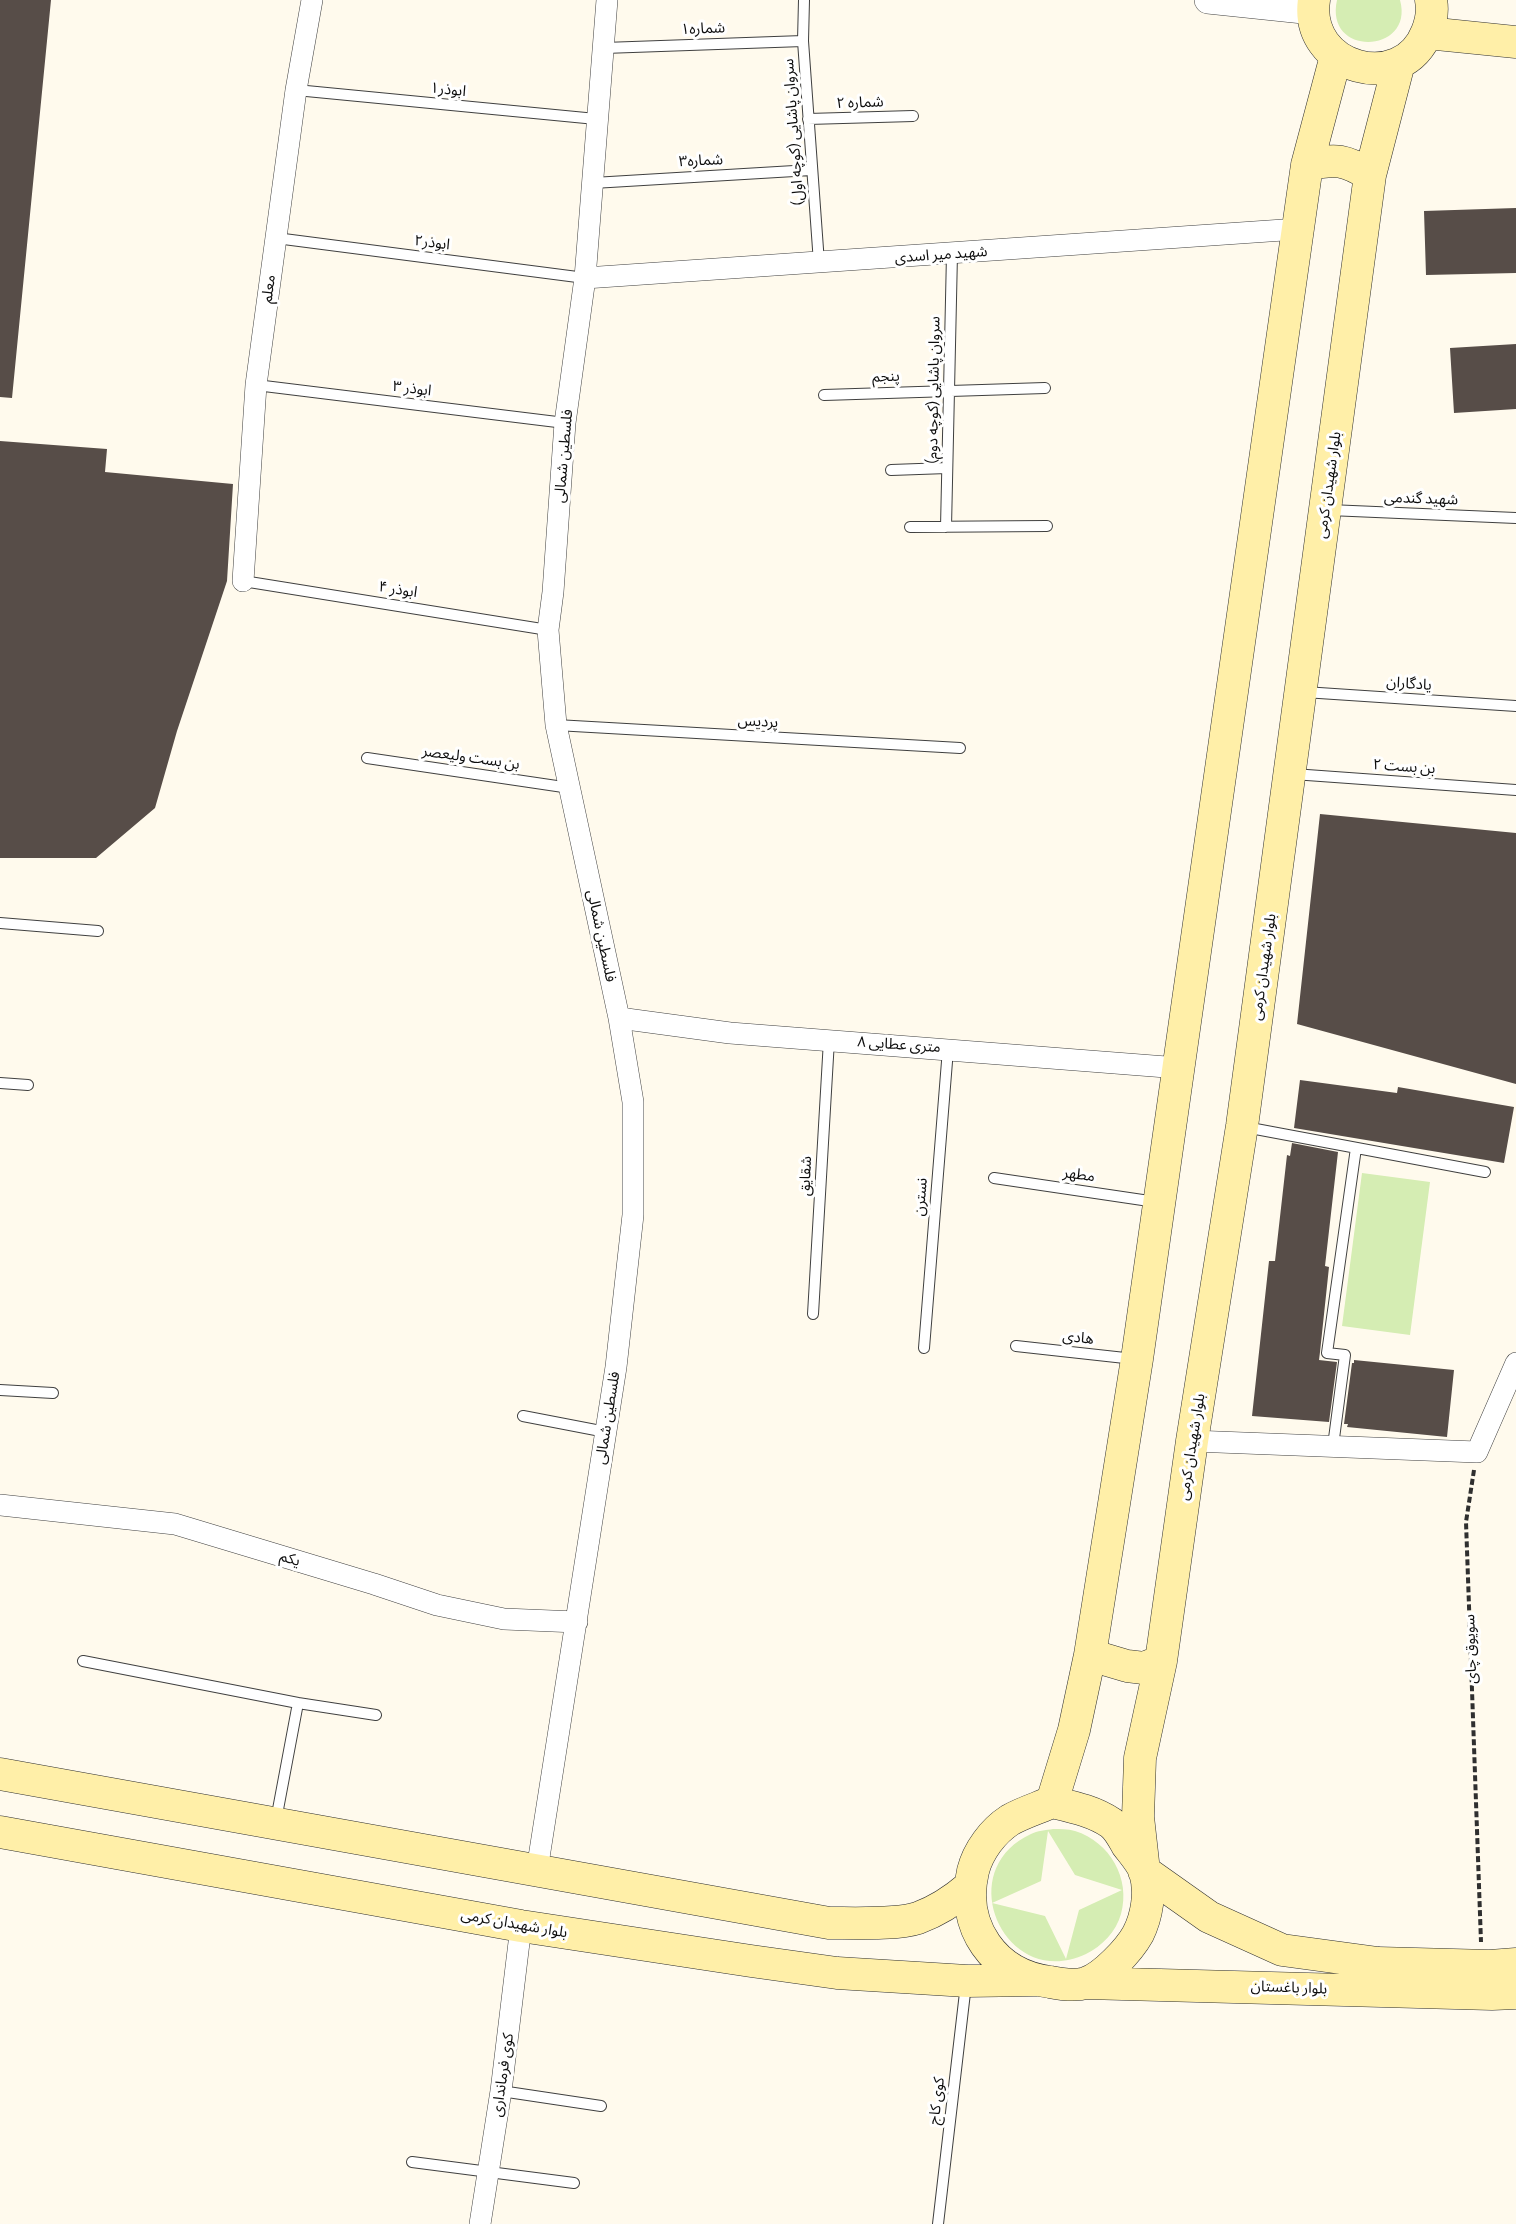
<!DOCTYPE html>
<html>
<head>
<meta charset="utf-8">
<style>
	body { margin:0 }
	canvas { display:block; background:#fffaed }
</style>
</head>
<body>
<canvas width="1516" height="2224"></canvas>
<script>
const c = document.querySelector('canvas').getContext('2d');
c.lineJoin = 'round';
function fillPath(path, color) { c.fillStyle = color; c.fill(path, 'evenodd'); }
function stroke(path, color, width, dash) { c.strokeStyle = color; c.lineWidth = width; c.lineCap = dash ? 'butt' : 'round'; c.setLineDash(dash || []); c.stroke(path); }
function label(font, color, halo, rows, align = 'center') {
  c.font = font + ' Bitter,"Noto Sans Arabic",serif'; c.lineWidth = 6; c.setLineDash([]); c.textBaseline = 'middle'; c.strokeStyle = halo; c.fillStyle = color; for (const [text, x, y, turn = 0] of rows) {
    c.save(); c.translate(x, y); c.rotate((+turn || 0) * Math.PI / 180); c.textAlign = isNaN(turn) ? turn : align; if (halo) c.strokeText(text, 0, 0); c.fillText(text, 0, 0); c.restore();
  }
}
const green = new Path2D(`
	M1337 0H1400C1415 54 1324 58 1337 0Z
	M1362 1173 1430 1182 1410 1335 1342 1326Z
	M1053 1829C1060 1829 1068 1829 1075 1831 1110 1842 1131 1879 1121 1914 1116 1932 1102 1946 1086 1954 1006 1992 950 1871 1031 1834 1037 1831 1046 1830 1053 1829ZM1048 1831 1075 1875 1122 1890 1079 1910 1066 1959 1045 1916 992 1903 1041 1881Z`);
const building = new Path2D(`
	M0 0H51L12 398 0 397Z
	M1516 208V273L1426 275 1424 211Z
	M1516 344V409L1454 413 1450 348Z
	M0 441 107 449 105 472 233 484 227 581 177 731 155 808 96 858H0Z
	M1320 814 1516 833V1084L1297 1024Z
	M1300 1080 1397 1093 1398 1087 1514 1107 1504 1163 1294 1128Z
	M1292 1143 1338 1152 1325 1266 1329 1267 1320 1352 1319 1360 1337 1362 1329 1422 1252 1416 1269 1261H1275L1287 1155 1290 1156Z
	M1354 1360 1454 1370 1447 1437 1347 1427 1348 1424H1344L1352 1363H1354Z`);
const path = new Path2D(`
	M1474 1470 1466 1522 1481 1942`);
const service = new Path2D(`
	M804 0 803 41 819 263
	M604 48 803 41
	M296 90 596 119
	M808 119 913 116
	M593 183 811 170
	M276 238 585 278
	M256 385 565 423
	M824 395 1045 388
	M891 470 947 468
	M1329 510 1516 518
	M910 527 1047 526
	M946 527 952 254
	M243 581 548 630
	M1304 692 1516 706
	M556 725 960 748
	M367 758 570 788
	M1293 774 1516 790
	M0 923 98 931
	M0 1083 28 1085
	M1245 1127 1485 1172
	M994 1178 1156 1202
	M813 1314 829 1040
	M1016 1346 1134 1359
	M924 1348 948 1049
	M0 1390 53 1393
	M523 1416 606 1432
	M1333 1446 1345 1355 1327 1353 1356 1148
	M83 1661 298 1703 276 1820
	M298 1703 376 1715
	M501 2091 601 2106
	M412 2162 574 2183
	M938 2224 966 1984`);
const minor = new Path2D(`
	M585 278 1298 229
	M243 581 256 385 296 90 312 0
	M619 1018 730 1033 1179 1068
	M1192 1441 1477 1452 1516 1363
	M0 1505 175 1524 374 1584 437 1605 504 1619 577 1622
	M537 1870 616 1367 633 1215V1102L619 1018 556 725 548 630 553 592 565 423 585 278 607 0
	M480 2224 501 2091 521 1926`);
const tertiary = new Path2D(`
	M1208 0 1313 11`);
const secondary = new Path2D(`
	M1314 0C1304 69 1402 96 1427 32 1431 22 1433 10 1431 0
	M1427 33 1516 42
	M1399 63 1370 175 1242 1126 1192 1441 1161 1661 1140 1758 1138 1817 1144 1871 1209 1917 1282 1950 1378 1963 1490 1966 1516 1964
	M1307 165C1336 158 1346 160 1370 175
	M1090 1655 1127 1666 1144 1668 1161 1661
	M0 1774 829 1923C853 1923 897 1925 918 1918 937 1911 954 1900 969 1887
	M1052 1802 1074 1730 1090 1655 1137 1359 1307 165 1336 56
	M1052 1802C1073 1807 1093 1811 1111 1823 1118 1828 1123 1838 1127 1845 1133 1853 1142 1863 1145 1872 1151 1892 1147 1916 1138 1934 1129 1950 1104 1977 1086 1983 1076 1986 1060 1984 1050 1982 994 1975 960 1926 973 1871 978 1851 993 1831 1010 1820 1022 1813 1038 1808 1052 1802Z
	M0 1832 521 1926 751 1961 837 1973 967 1981 1033 1980
	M1086 1983 1492 1994 1516 1993`);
const streetNames = [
	["شماره۱",703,29,-2],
	["ابوذر۱",448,90,6],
	["شماره ۲",860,103,-2],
	["سروان پاشایی (کوچه اول)",794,132,-94],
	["شماره۳",701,161,-3],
	["ابوذر۲",432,243,7],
	["شهید میر اسدی",941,255,-4],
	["معلم",269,289,-82],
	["پنجم",886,377,-2],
	["ابوذر ۳",412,389,7],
	["سروان پاشایی (کوچه دوم)",934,390,-89],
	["فلسطین شمالی",564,456,-85],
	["بلوار شهیدان کرمی",1329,485,-82],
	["شهید گندمی",1421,499,2],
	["ابوذر ۴",398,590,9],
	["یادگاران",1409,684,4],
	["پردیس",758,722,3],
	["بن بست ولیعصر",471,758,8],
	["بن بست ۲",1404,767,4],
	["فلسطین شمالی",601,936,78],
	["بلوار شهیدان کرمی",1264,967,-82],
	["۸ متری عطایی",899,1045,4],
	["مطهر",1079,1175,8],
	["شقایق",806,1176,-87],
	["نسترن",921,1197,-85],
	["هادی",1078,1338,6],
	["فلسطین شمالی",608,1418,-81],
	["بلوار شهیدان کرمی",1192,1447,-81],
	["یکم",290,1559,17],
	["سویوق چای",1471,1649,-92],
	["بلوار شهیدان کرمی",514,1924,10],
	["بلوار باغستان",1289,1988,2],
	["کوی فرمانداری",503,2075,-82],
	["کوی کاج",937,2101,-83]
];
fillPath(green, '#d5edb3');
fillPath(building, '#574d48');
stroke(service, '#404040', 12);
stroke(minor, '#404040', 22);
stroke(tertiary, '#404040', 28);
stroke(secondary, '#2f2f2f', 33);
stroke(path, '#2f2f2f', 4, [6, 3]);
stroke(service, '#fff', 10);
stroke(minor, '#fff', 21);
stroke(tertiary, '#fff', 27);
stroke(secondary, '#ffefa8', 32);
label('15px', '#0d0d0d', '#fff', streetNames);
</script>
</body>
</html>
